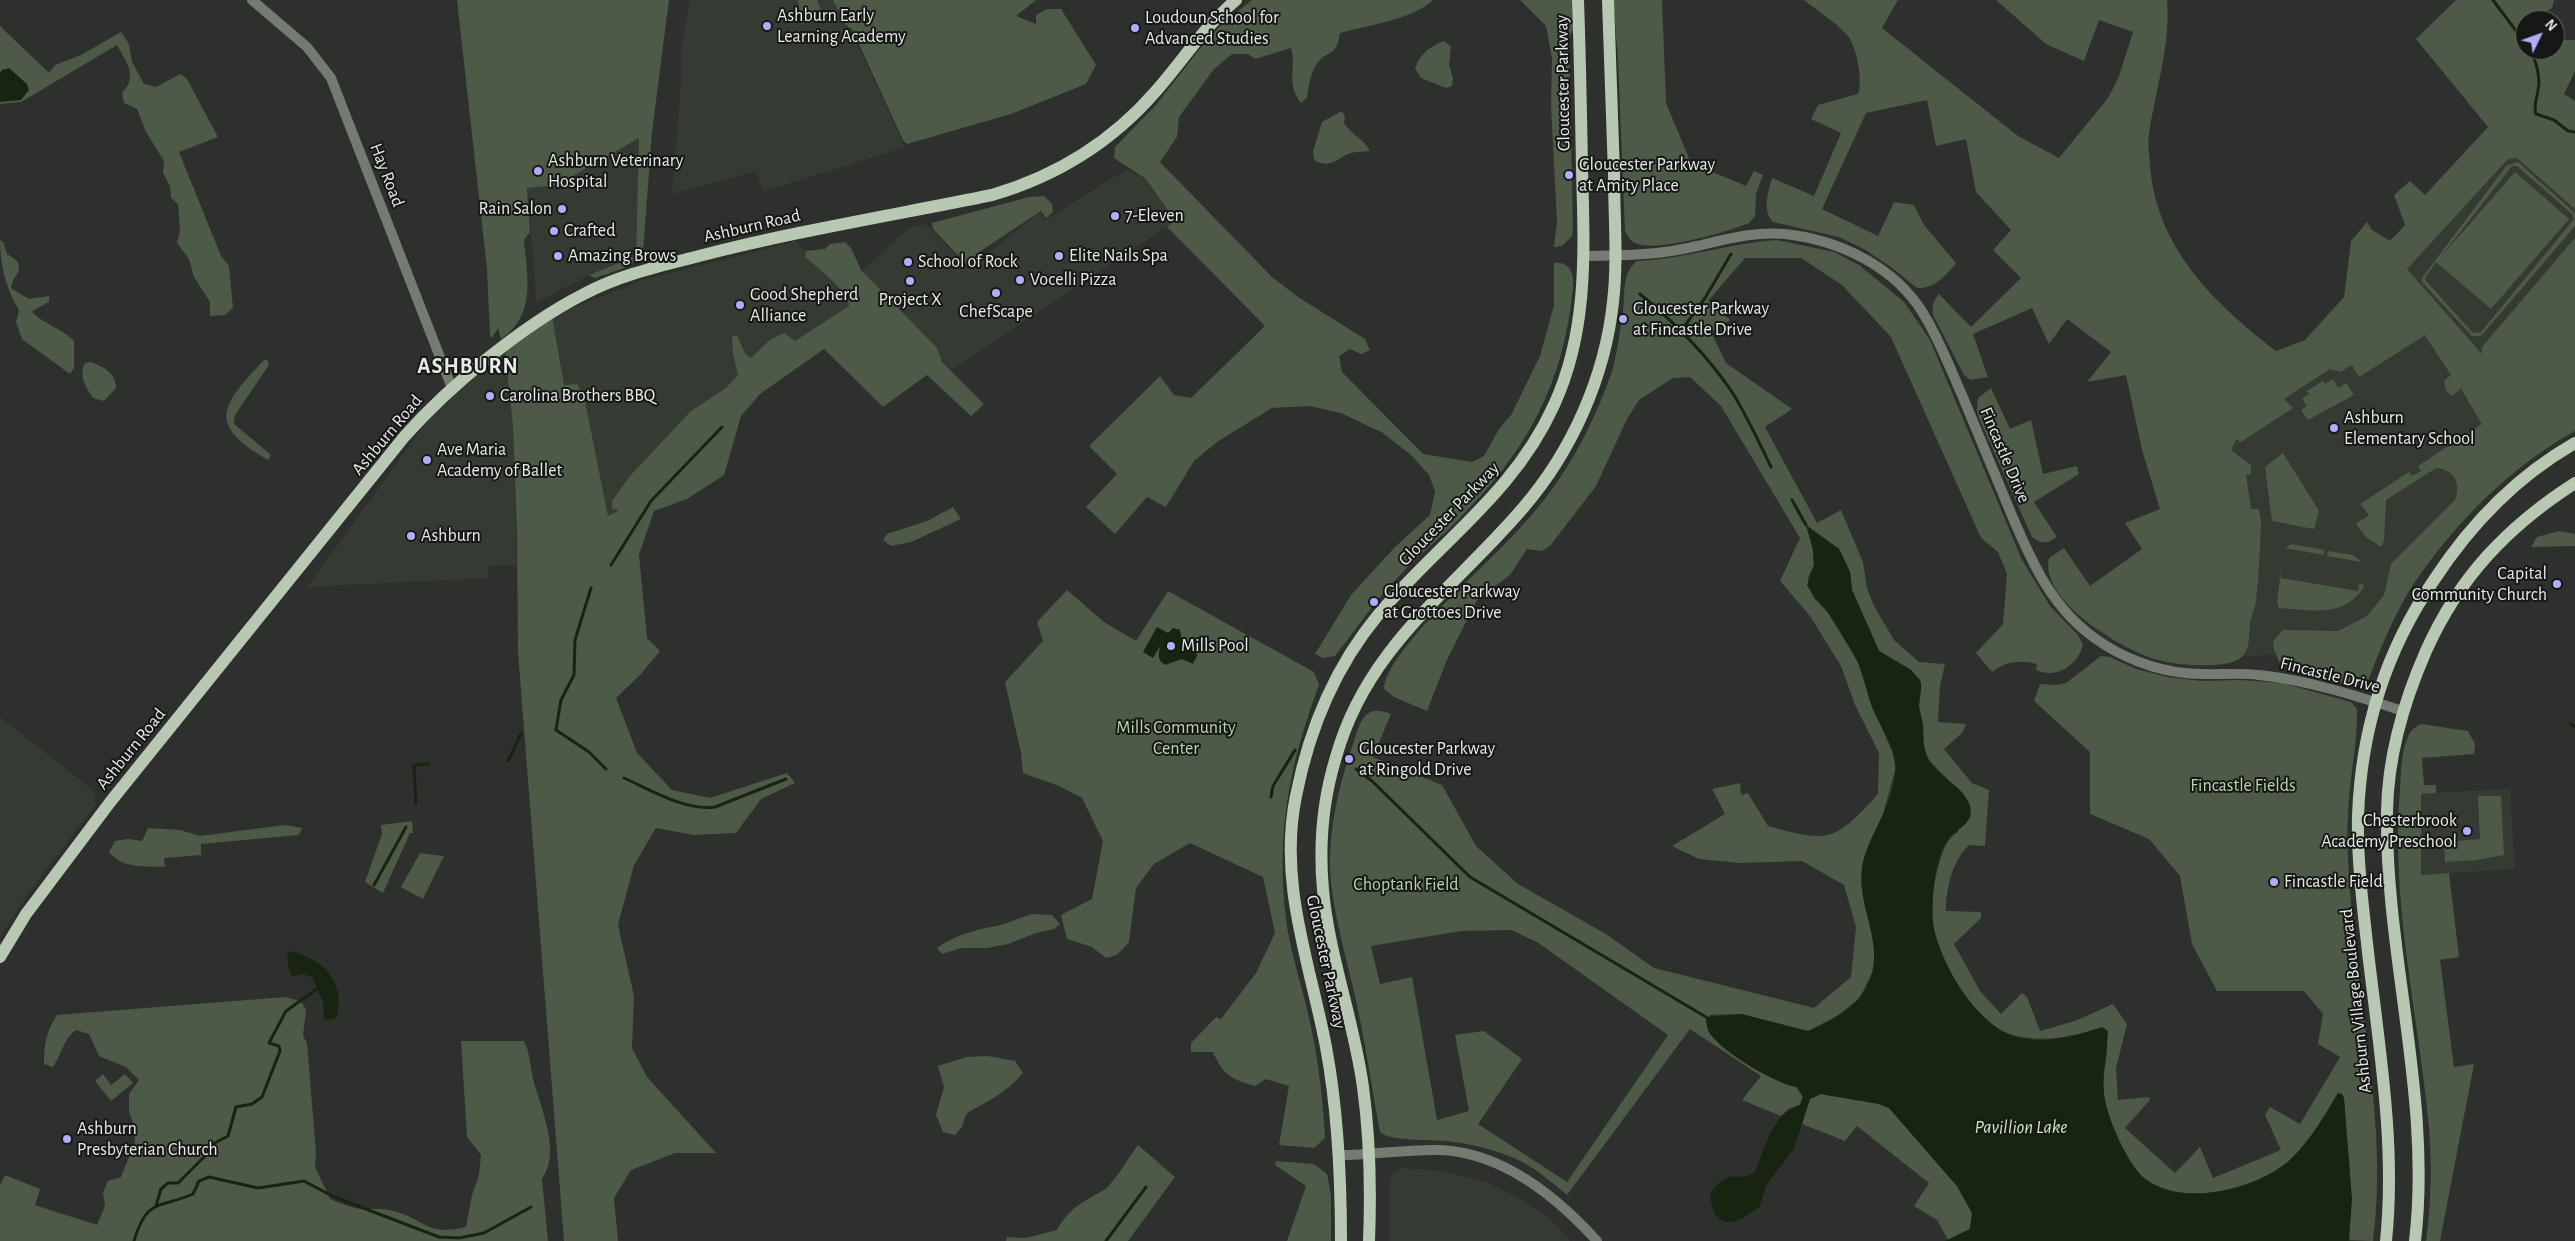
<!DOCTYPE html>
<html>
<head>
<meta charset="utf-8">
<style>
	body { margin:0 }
	#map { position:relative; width:2575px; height:1241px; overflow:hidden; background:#2d302c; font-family:"Alegreya Sans",sans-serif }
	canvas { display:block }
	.north { position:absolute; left:2515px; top:10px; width:50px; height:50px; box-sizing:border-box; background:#161816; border:1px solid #6a6c6a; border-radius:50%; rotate:48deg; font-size:14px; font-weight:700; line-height:20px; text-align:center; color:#e8eae7 }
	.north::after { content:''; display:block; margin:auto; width:18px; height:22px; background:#b0aefa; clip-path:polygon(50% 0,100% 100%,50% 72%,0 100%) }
</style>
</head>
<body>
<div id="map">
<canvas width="2575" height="1241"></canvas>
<div class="north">N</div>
</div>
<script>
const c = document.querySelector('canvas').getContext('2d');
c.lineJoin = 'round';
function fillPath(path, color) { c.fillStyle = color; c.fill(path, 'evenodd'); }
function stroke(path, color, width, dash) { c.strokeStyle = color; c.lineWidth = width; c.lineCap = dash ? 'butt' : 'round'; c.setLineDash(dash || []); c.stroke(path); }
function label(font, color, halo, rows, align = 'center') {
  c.font = font + ' "Alegreya Sans",sans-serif'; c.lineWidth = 4; c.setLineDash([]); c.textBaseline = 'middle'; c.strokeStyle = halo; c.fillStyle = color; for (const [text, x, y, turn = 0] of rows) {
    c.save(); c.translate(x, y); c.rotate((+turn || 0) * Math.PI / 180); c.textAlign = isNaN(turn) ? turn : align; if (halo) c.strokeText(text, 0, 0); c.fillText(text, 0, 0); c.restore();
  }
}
const built = new Path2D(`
	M690 0H837L905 147 763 192 756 171 672 194 681 83V48Z
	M2545 76 2575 118V424L2459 513 2384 625 2277 655 2214 657 2199 491 2169 393 2286 373Z
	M640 137 636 256 589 275 536 303 528 188 557 185Z
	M1126 170 1146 179 1169 212 1172 223 951 370 860 273 910 227 926 224 968 269 1040 212 1045 220Z
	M796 241 859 304 743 380 590 536 578 384 564 385 552 316 643 280Z
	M505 351 513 427 517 565 488 566V578L307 587 432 415Z
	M0 717 94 791 96 804 30 891 0 936Z
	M2510 789 2515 869 2421 875V793Z
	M1401 1168 1442 1171 1483 1181 1522 1200 1551 1220 1570 1241H1389L1390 1179 1394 1171Z`);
const green = new Path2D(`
	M457 0H669L652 132 643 252C633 268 612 272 595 278L589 275 636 256 639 138 557 185 527 188 530 232 524 240C527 276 537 314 501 339L498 328 492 338 490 336 487 269Z
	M798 0H817L824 18 801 24Z
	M833 0H1036L1016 16 1036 24V15L1047 9H1061L1096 65 1086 84 1011 114 907 144 903 140 852 29 846 25Z
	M1252 0H1433C1414 19 1366 26 1340 33 1336 56 1333 48 1320 60 1311 69 1308 87 1307 98L1301 103C1285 82 1297 70 1291 48L1255 59 1248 54H1232L1214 69 1179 117 1177 137 1160 162 1272 277 1298 297 1365 339 1370 350 1361 354 1350 349 1339 356 1342 372 1423 454 1472 462 1484 456 1499 429 1511 415 1540 356 1554 305V263C1570 261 1575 275 1573 288 1563 387 1526 452 1457 521 1439 539 1419 555 1402 573 1376 599 1357 628 1335 656L1323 658 1315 654 1351 595 1394 548 1430 515 1435 491 1429 475 1411 455 1383 433 1341 413 1309 406 1272 408 1217 442 1194 461 1166 507 1147 497 1115 534 1086 507 1117 474 1089 446 1160 376 1174 395 1191 398 1265 326 1167 227 1172 223 1166 214 1169 212 1146 179 1114 158 1115 147 1156 105 1198 51 1219 27Z
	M1520 0H1572L1573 29 1569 38 1573 229 1572 236 1562 246 1554 247 1557 222 1551 106 1552 59 1546 26Z
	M1613 0H1662L1666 103 1691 163 1746 186 1754 171 1763 175 1756 194 1755 216 1749 223C1727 232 1655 253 1635 243 1630 241 1628 236 1625 231L1618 59Z
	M1804 0H1898L1882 28 2018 136 2059 158 2108 98 2118 79 2133 32 2099 20 2084 61 2046 44 1996 0H2167C2171 46 2155 90 2149 135 2147 145 2150 156 2150 166 2157 249 2214 303 2276 351L2305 340 2344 297 2351 241 2367 222 2372 230 2390 241 2405 225 2394 195 2410 181 2425 195 2488 127 2416 39 2456 0H2554L2552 8 2545 12V20H2525V50H2555V40H2575V71L2564 94 2575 101V209L2517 158 2508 159 2407 269 2482 354V347L2575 238V431C2512 466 2458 520 2417 579 2399 604 2380 649 2369 679L2357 687 2281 666 2274 649 2273 641 2283 630 2338 631 2367 616 2384 595 2391 564 2455 500C2461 483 2455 470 2436 468L2386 500 2384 540 2381 547 2366 537 2356 524 2369 515 2360 504 2409 472 2412 476 2421 471 2418 466 2482 424 2460 387V390L2451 396 2446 390 2444 381 2451 375 2424 334V336L2359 377 2352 365 2340 372 2330 369 2284 399 2293 408 2241 442 2236 439 2231 450 2251 465V474L2246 475 2251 509H2259L2261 522C2260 548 2259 575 2256 601 2255 609 2251 616 2250 623 2249 633 2250 644 2245 653 2238 664 2223 664 2211 665 2191 666 2170 664 2151 658 2118 646 2039 600 2049 558L2064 548 2090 586 2142 549 2125 523 2160 509 2142 450 2126 375 2087 382 2111 352 2067 319 2049 344 2032 308 1973 334 1988 377 1971 380 1964 375 1933 315C1932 306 1933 301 1939 294L1971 327 2021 278 1993 250 2011 230 1976 192 1966 139 1936 146 1927 100 1866 113 1822 209 1878 236 1894 202 1914 205 1924 225 1956 263C1947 275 1934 289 1917 288L1891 267 1864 249 1839 237 1773 222C1762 210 1768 193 1772 178L1814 196 1841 133 1811 119 1818 105 1858 94C1863 81 1857 46 1847 35 1835 22 1818 11 1804 0Z
	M0 26 49 73 55 65 81 55 121 32 129 44 132 62 144 84 156 87 180 74 187 79 218 137 179 152 221 256 229 266 233 308 225 315 210 316V302L194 277 189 259 177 243 180 231 178 204 171 198 170 186 163 173 164 161 146 132 137 109 124 103 122 93C139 75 126 63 117 45L21 102 0 104Z
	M1444 41 1451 47 1449 65 1453 78 1452 86 1446 88 1421 78 1415 68C1421 53 1429 47 1444 41Z
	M1342 111 1345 117 1344 123C1352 135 1364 139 1370 151 1362 152 1354 151 1346 155 1334 162 1328 168 1314 160L1313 152 1322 122Z
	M2518 162 2575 213V226L2481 336H2472L2422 282V278L2507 165ZM2512 166H2517L2572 214 2574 219 2481 332 2473 333 2426 281 2425 278 2436 262 2491 309 2569 219 2515 172 2439 259Z
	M1044 196 1052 204 1053 212 1046 218 1041 211 976 254 969 267 933 229 932 223 1029 197Z
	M0 240 3 242 7 254C30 267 14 272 11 288L29 299 49 296V302L32 311C36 320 63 329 74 341V368L70 374 22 339 16 322 19 310C6 289 0 265 0 240Z
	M1777 240 1834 252 1859 265 1904 302 1930 340 2022 560 2050 606 2078 635 2083 645C2077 666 2057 679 2036 670L2037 664C2019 660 2007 661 1992 672L1976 653 2003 624 2007 574 1998 552 1981 538 1891 337 1842 285 1801 258H1745L1708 301 1730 320 1711 332 1726 363 1792 409 1765 427 1817 523 1841 510 1863 562 1867 588 1874 606 1894 640 1919 662 1945 664 1940 686 1938 722 1966 724 1963 732 1944 749 1972 783 1989 790 1985 846 1969 845C1952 861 1946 889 1946 911L1981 912V918L1954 944 1980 991 2001 1014 2022 993 2027 997 2040 1031 2075 1021 2113 1004 2127 1024 2116 1068 2118 1100 2149 1097 2150 1100 2125 1128 2175 1173 2200 1147 2213 1178 2281 1150 2265 1115 2270 1107 2300 1124 2340 1057 2318 1044 2323 1014 2304 991H2217L2192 944 2180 876 2149 839 2090 814V752L2034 701 2040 684 2056 685 2066 683 2101 656 2110 657 2136 669 2168 677 2201 681 2240 680 2282 683 2351 702 2357 709C2358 744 2349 780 2348 815 2346 844 2349 873 2351 902 2359 1014 2388 1128 2373 1241L2348 1240C2356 1192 2345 1146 2344 1098L2338 1093C2325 1116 2311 1139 2292 1158 2256 1193 2165 1213 2132 1165 2119 1146 2105 1110 2103 1087 2102 1073 2108 1059 2107 1045 2107 1040 2104 1033 2102 1027 2068 1039 2024 1047 1992 1025 1966 1009 1938 953 1933 924 1930 906 1934 881 1939 864 1942 852 1947 838 1958 832L1964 796 1928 759 1922 739 1923 726 1919 707 1921 684 1911 670 1879 651 1852 590 1850 572 1839 549 1807 526 1813 550 1814 565 1808 578 1813 597 1828 613 1857 660 1872 706 1892 751 1896 767 1881 821 1862 867 1863 892 1875 948 1873 971 1859 999 1837 1016 1808 1031 1741 1014 1709 1015C1715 1026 1720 1040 1728 1049 1737 1060 1783 1085 1796 1087L1803 1097 1800 1105 1788 1109 1781 1116 1742 1100 1761 1076 1690 1029 1567 1195C1554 1184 1539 1171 1524 1163 1504 1152 1476 1145 1454 1142 1437 1139 1389 1142 1380 1132 1372 1090 1366 1047 1357 1005 1349 967 1337 929 1332 890 1325 841 1338 787 1354 741 1361 719 1366 704 1391 714L1373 757 1442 785 1476 846 1518 884 1606 934 1654 968 1814 1008 1851 977 1856 927 1844 885 1802 861 1739 863 1699 859 1672 846 1725 814 1712 789 1740 783 1741 795 1748 793 1768 826C1830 843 1834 842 1878 794L1879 753 1855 705 1841 666 1810 616 1780 581 1800 538 1721 406 1690 377 1673 378 1639 400 1627 419 1596 486 1550 546 1542 551 1527 549 1510 575 1477 600 1446 662 1427 711 1394 697 1384 689C1386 653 1474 576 1501 548 1521 527 1541 506 1557 482 1580 449 1598 411 1611 374 1617 356 1619 336 1622 318 1626 300 1620 273 1637 261 1685 259 1730 243 1777 240ZM1511 930 1537 942 1668 1035 1567 1182 1478 1124 1522 1059 1484 1031 1455 1035 1469 1111 1437 1120 1412 977 1380 984 1371 946 1461 931Z
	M845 242 851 248 861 270 937 348 942 362 984 404 971 416 927 375 883 407 824 349 760 394 741 416 724 475 687 499 654 511 639 555 647 638 660 651 641 674 616 698 637 753 672 790 710 798 787 773 795 783 761 799 736 833 694 835 656 828 634 865 618 925 634 996 632 1048 647 1077 716 1153H675L631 1170 614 1198 618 1241H564L518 652 517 533 513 427 505 351 552 316 564 385 578 384 579 389 583 391 608 516 619 510 612 509V501L630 476 691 411 726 388 738 375 733 354 732 336H737L746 355 751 358 771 339 784 333 795 341 849 306C849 292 816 266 805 257L806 251 825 249 830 244Z
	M265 359 268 361 269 365 235 415 234 424 271 455 268 460C203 423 224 403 265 359Z
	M91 362C103 367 116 372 116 388L104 401 93 398C86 387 78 376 85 363Z
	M2333 379 2338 388 2346 383 2354 395 2308 420 2301 410 2307 406 2302 399 2309 394 2307 391 2323 381 2325 384Z
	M1991 388 2010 429 2031 420 2043 474 2077 466 2079 474 2034 502 2057 537C2047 544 2042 544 2032 537L1979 418 1977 410 1978 398Z
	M2283 453 2319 511 2314 529 2272 521 2265 467Z
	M953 507 961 519 911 542 891 546 883 540 887 534 927 521Z
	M2559 531 2575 534V546L2531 547 2537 537Z
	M2292 544 2324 550V555L2284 548Z
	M2328 551 2353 555 2362 562 2327 556Z
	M2281 570V578L2358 591 2359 584H2363L2364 587C2344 618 2313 610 2279 608L2277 602Z
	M1067 590 1104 622 1136 641 1168 591 1314 672 1319 685C1289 766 1276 833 1286 919 1290 952 1302 985 1309 1018 1318 1057 1323 1099 1325 1138L1314 1148 1279 1145 1289 1086 1266 1079 1255 1086C1231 1079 1223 1075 1213 1052H1191V1043L1216 1017 1221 1019 1256 973 1275 933 1263 877 1190 843 1154 864 1136 888 1129 942 1117 955 1106 958 1092 947 1067 939 1061 915 1092 899 1103 841 1082 798 1059 786 1023 773 1021 753 1005 682 1043 641 1037 622Z
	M2421 724 2468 731 2475 744 2474 754 2422 758 2424 785H2436V793L2421 794V875L2449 873 2459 957 2440 960 2454 1067 2474 1064 2440 1241H2426C2431 1205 2432 1164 2429 1128 2419 1016 2390 902 2400 789 2401 772 2401 752 2408 737 2410 730 2416 727 2421 724Z
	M2478 796H2501L2504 855 2477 860 2445 862 2444 842 2480 839Z
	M412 821 413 833H410L383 893 365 882 382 834 381 825Z
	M285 825 302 828 299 835 201 844V855L164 858 165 867C146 866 122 869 109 852L115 841 128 839 142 841 148 828 180 830 200 836Z
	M420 853 444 856 423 899 401 887Z
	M1032 914 1052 915 1060 924 1054 929 1036 933 1008 944 987 948H961L942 954 937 948C953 936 972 931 991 927 1005 925 1019 918 1032 914Z
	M285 997 300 1001 306 1009 303 1036 307 1043 316 1153 315 1167 330 1199C339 1203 350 1207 360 1209 370 1210 380 1208 390 1210 425 1218 425 1237 466 1227L472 1195 479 1175 481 1155 467 1137 461 1041H524C530 1053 530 1065 533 1078 540 1108 562 1151 542 1179L548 1241H0V1185L5 1175 40 1189 35 1205 97 1225 105 1206 103 1192 108 1181 121 1177 135 1142V1128L129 1112V1094L139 1080 126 1067 99 1056 89 1034 76 1030C64 1038 61 1055 53 1067L44 1064C44 1044 46 1032 57 1015Z
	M988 1056 1015 1061 1023 1073C1007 1093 987 1101 966 1114L962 1127 955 1135 943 1132 936 1115 944 1087 938 1066 967 1057Z
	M103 1074 111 1085 125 1074 133 1083 111 1101 95 1081Z
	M1821 1094 1879 1104 1889 1108 1957 1186 1972 1213 1970 1229 1948 1240 1937 1220 1914 1206 1929 1183 1857 1126 1845 1141 1802 1124 1810 1099Z
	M1138 1145 1175 1177 1128 1241H1006L1007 1237 1026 1238 1057 1230C1068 1209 1084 1201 1104 1190 1112 1186 1131 1154 1138 1145Z
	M1276 1161 1314 1164 1327 1174 1331 1196V1241H1287L1306 1186 1275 1165Z`);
const water = new Path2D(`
	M9 68 27 84 29 90 21 100 0 102V73L2 70Z
	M1806 525 1839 549 1850 572 1852 590 1879 651 1911 670 1920 680C1923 688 1919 698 1919 706 1920 713 1922 719 1923 725 1924 737 1922 746 1928 758 1936 777 1964 785 1970 806 1974 822 1961 827 1952 835 1942 843 1937 866 1935 877 1933 891 1932 909 1933 923 1937 960 1977 1024 2013 1036 2042 1045 2075 1037 2102 1027L2108 1031C2107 1055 2100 1081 2106 1106 2112 1127 2128 1164 2145 1179 2182 1209 2261 1188 2292 1158 2311 1139 2325 1115 2338 1093L2342 1094 2344 1098 2352 1199 2349 1241H1945L1970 1229 1972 1213 1957 1186 1889 1108 1879 1104 1821 1094 1810 1099 1794 1148 1766 1186 1760 1206C1736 1226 1714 1233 1710 1194 1730 1165 1738 1184 1755 1172 1766 1146 1771 1115 1800 1105L1803 1097 1797 1087C1776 1084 1724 1053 1711 1035 1707 1030 1706 1023 1706 1017L1741 1014 1808 1031C1830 1022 1856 1008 1867 986 1888 947 1856 908 1862 867 1868 830 1905 794 1893 752 1888 736 1878 722 1872 707 1866 691 1864 672 1855 657 1847 643 1839 628 1830 615 1822 604 1813 597 1807 585L1814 565 1813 550Z
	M1157 627 1168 633 1173 628 1180 630 1183 647 1190 650 1195 649 1197 656 1193 664 1182 659 1165 665C1156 659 1159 654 1160 646L1153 658 1143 652Z
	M290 951C324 960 345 980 337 1017L331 1020 324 1019 323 1001 312 977 303 974 294 976 290 974 287 957Z`);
const stream = new Path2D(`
	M2493 0 2525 43
	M2530 50C2536 59 2541 80 2538 90 2537 100 2533 104 2536 114L2554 120 2568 131 2575 132
	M1640 294C1674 322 1707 355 1732 392 1747 416 1759 442 1771 467
	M1681 331 1705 298 1731 254
	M1792 500 1806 525
	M611 565 651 501 722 427
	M591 588 575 640 574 675 561 700 556 730 589 752 606 769
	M2571 724 2575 727
	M508 761 521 734
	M1356 769 1372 781 1470 877 1706 1017
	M624 778C651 790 685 811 715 807L786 779
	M1271 797 1273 786 1295 750
	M416 804 414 765 429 764
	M374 885 406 827
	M156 1206 161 1189 168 1183H178L206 1155 211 1145 228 1136 236 1107 252 1104 262 1097 280 1051 279 1046 269 1043 286 1011 318 988
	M134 1241C147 1197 159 1209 193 1194L199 1181 209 1177 258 1188 304 1181 332 1196 439 1237 459 1238 484 1233 531 1207
	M1106 1241 1146 1187`);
const minor = new Path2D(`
	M252 0 307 47 331 78 452 388
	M1585 256C1611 255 1638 256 1664 252 1705 247 1743 230 1785 234 1839 240 1894 266 1923 313 1939 339 1950 368 1962 395 1979 436 1996 477 2013 518 2033 565 2053 609 2096 639 2121 657 2154 670 2185 673 2209 676 2234 672 2259 675 2308 680 2357 696 2403 711
	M1340 1155C1373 1155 1406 1149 1439 1150 1502 1152 1557 1197 1597 1241`);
const major = new Path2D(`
	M0 957 26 914 111 801 404 437C449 386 523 325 584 294 619 275 660 266 699 256 795 231 894 215 992 195 1057 176 1111 143 1156 91 1183 60 1204 27 1236 0
	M1341 1241C1341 1176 1338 1111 1326 1047 1310 963 1278 883 1296 796 1309 730 1335 667 1378 615 1438 543 1514 494 1554 405 1589 329 1584 249 1582 168 1581 112 1580 56 1578 0
	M1369 1241C1371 1190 1370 1138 1363 1087 1354 1021 1329 956 1323 890 1319 846 1323 799 1336 757 1367 646 1453 590 1523 508 1572 451 1605 377 1613 302 1618 259 1614 217 1614 174 1612 116 1610 58 1608 0
	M2386 1241C2396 1145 2379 1047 2368 952 2363 907 2357 861 2358 816 2361 731 2386 650 2434 580 2470 525 2517 476 2575 443
	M2415 1241C2432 1097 2385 955 2387 811 2388 756 2404 701 2426 651 2459 577 2508 526 2575 483`);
const markers = [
	[767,26,5,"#b0aefa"],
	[1135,28,5,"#b0aefa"],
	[538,171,5,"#b0aefa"],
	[1569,175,5,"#b0aefa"],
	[562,209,5,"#b0aefa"],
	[1115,216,5,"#b0aefa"],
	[554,231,5,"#b0aefa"],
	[558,256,5,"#b0aefa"],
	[1059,256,5,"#b0aefa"],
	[908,262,5,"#b0aefa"],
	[1020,280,5,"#b0aefa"],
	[910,281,5,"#b0aefa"],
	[996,293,5,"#b0aefa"],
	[740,305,5,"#b0aefa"],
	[1623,319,5,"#b0aefa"],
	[490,396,5,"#b0aefa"],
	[2334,428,5,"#b0aefa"],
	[427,460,5,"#b0aefa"],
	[411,536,5,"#b0aefa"],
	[2557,584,5,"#b0aefa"],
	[1374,602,5,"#b0aefa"],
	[1171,646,5,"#b0aefa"],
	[1349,759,5,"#b0aefa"],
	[2467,831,5,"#b0aefa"],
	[2274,882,5,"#b0aefa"],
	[67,1139,5,"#b0aefa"]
];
const poiNames = [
	["Ashburn Early",777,16],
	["Learning Academy",777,37],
	["Loudoun School for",1145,18],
	["Advanced Studies",1145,39],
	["Ashburn Veterinary",548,161],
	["Hospital",548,182],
	["Gloucester Parkway",1579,165],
	["at Amity Place",1579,186],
	["Rain Salon",552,209,"right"],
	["7-Eleven",1125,216],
	["Crafted",564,231],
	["Amazing Brows",568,256],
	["Elite Nails Spa",1069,256],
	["School of Rock",918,262],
	["Vocelli Pizza",1030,280],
	["Good Shepherd",750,295],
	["Alliance",750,316],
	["Project X",910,300,"center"],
	["Gloucester Parkway",1633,309],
	["at Fincastle Drive",1633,330],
	["ChefScape",996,312,"center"],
	["Carolina Brothers BBQ",500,396],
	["Ashburn",2344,418],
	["Elementary School",2344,439],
	["Ave Maria",437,450],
	["Academy of Ballet",437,471],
	["Ashburn",421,536],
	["Capital",2547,574,"right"],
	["Community Church",2547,595,"right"],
	["Gloucester Parkway",1384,592],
	["at Grottoes Drive",1384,613],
	["Mills Pool",1181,646],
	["Gloucester Parkway",1359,749],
	["at Ringold Drive",1359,770],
	["Chesterbrook",2457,821,"right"],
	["Academy Preschool",2457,842,"right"],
	["Fincastle Field",2284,882],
	["Ashburn",77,1129],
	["Presbyterian Church",77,1150]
];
const streetNames = [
	["Gloucester Parkway",1563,83,-91],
	["Hay Road",387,175,69],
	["Ashburn Road",752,226,-13],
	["Ashburn Road",387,435,-50],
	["Fincastle Drive",2005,455,67],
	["Gloucester Parkway",1449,514,-46],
	["Fincastle Drive",2330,675,14],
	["Ashburn Road",131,749,-51],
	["Gloucester Parkway",1326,962,78],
	["Ashburn Village Boulevard",2356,1001,-96]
];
const parkNames = [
	["Mills Community",1176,728],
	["Center",1176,749],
	["Fincastle Fields",2243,786],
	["Choptank Field",1406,885]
];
const waterNames = [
	["Pavillion Lake",2021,1127]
];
const districtNames = [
	["ASHBURN",468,366]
];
fillPath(built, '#353b32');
fillPath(green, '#4d5a47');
fillPath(water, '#172410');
stroke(stream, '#172410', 3);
stroke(minor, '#747c71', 10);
stroke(major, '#b9c8b2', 12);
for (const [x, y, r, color] of markers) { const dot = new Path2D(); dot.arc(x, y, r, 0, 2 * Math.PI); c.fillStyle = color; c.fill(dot); stroke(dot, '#161816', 2); }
label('18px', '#e8eae7', '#161816', poiNames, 'left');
label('18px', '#e8eae7', '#161816', streetNames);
label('18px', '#b9d8a9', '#161816', parkNames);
label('italic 19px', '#cdecbd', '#161816', waterNames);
c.letterSpacing = '1px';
label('bold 22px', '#e8eae7', '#161816', districtNames);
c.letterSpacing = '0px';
</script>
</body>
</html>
